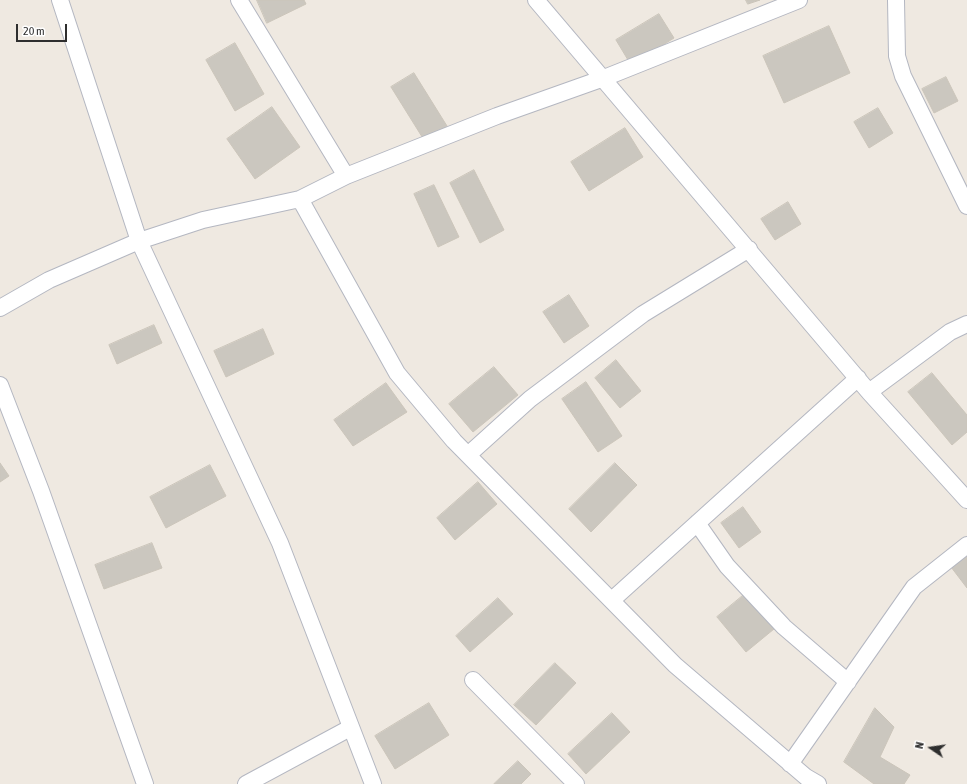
<!DOCTYPE html>
<html>
<head>
<meta charset="utf-8">
<style>
	body { margin:0 }
	#map { position:relative; width:967px; height:784px; overflow:hidden; background:#efe9e1; font-family:"Asap Condensed",sans-serif }
	canvas { display:block }
	.north { position:absolute; left:911px; top:728px; width:40px; height:40px; -webkit-text-stroke:3px #fff; paint-order:stroke; rotate:283deg; font-size:11px; font-weight:700; line-height:16px; text-align:center; color:#2e2e2e }
	.north::after { content:''; display:block; margin:auto; width:14px; height:18px; background:#2e2e2e; clip-path:polygon(50% 0,100% 100%,50% 72%,0 100%) }
	.scale { position:absolute; left:16px; top:24px; width:51px; height:18px; box-sizing:border-box; border:2px solid #2e2e2e; border-top:0; padding-left:5px; font-size:12px; line-height:14px; white-space:nowrap; color:#2e2e2e; -webkit-text-stroke:3px #fff; paint-order:stroke }
</style>
</head>
<body>
<div id="map">
<canvas width="967" height="784"></canvas>
<div class="north">N</div>
<div class="scale">20 m</div>
</div>
<script>
const c = document.querySelector('canvas').getContext('2d');
c.lineJoin = 'round';
function fillPath(path, color) { c.fillStyle = color; c.fill(path, 'evenodd'); }
function stroke(path, color, width, dash) { c.strokeStyle = color; c.lineWidth = width; c.lineCap = dash ? 'butt' : 'round'; c.setLineDash(dash || []); c.stroke(path); }
const building = new Path2D(`
	M257 0H304L306 4 267 23Z
	M746 0H760L748 4Z
	M659 14 674 38 631 65 616 40Z
	M829 26 850 73 784 103 763 56Z
	M235 43 264 94 235 111 206 60Z
	M414 73 447 126 424 140 391 87Z
	M946 77 958 101 934 113 922 89Z
	M272 107 300 147 255 179 227 139Z
	M878 108 893 133 869 148 854 122Z
	M625 128 643 157 589 191 571 162Z
	M474 170 504 230 480 243 450 183Z
	M434 185 459 237 438 247 414 194Z
	M788 202 801 224 775 240 761 219Z
	M569 295 589 326 564 343 543 312Z
	M154 325 162 343 117 364 109 345Z
	M263 329 274 354 226 377 214 351Z
	M616 360 641 391 620 408 595 378Z
	M494 367 518 395 473 432 449 404Z
	M932 373 967 415V432L952 445 908 392Z
	M586 382 622 436 598 452 562 399Z
	M386 383 407 412 353 446 334 420Z
	M0 463 9 476 0 482Z
	M615 463 637 485 591 532 569 509Z
	M210 465 226 496 166 528 150 497Z
	M478 482 497 504 455 540 437 518Z
	M743 507 761 532 739 548 721 523Z
	M152 543 162 568 104 589 95 565Z
	M967 555V588L951 567Z
	M745 594 774 629 746 652 717 617Z
	M498 598 513 614 470 652 456 636Z
	M555 663 576 683 536 725 514 705Z
	M429 703 449 735 395 769 375 736Z
	M875 708 894 727 880 757 910 775 904 784H874L844 762Z
	M612 713 630 732 586 774 568 754Z
	M518 761 531 774 521 784H494Z`);
const minor = new Path2D(`
	M60 0 139 241 280 543 373 784
	M239 0 346 176
	M536 0 869 392 967 500
	M896 0 897 56 903 76 967 206
	M300 199 397 373 454 441 675 665 806 777 818 784
	M0 308 49 280 139 241 203 220 300 199 346 176 497 116 604 78 799 0
	M0 385 41 491 145 784
	M869 392 950 332 967 324
	M468 455 530 399 643 314 749 249
	M697 523 727 566 784 627 848 682
	M612 600 858 378
	M473 680 576 784
	M790 764 914 587 967 545
	M246 784 350 728`);
fillPath(building, '#cbc7bf');
stroke(building, '#cbc5ba', 1);
stroke(minor, '#b4b7c1', 18);
stroke(minor, '#fff', 16);
</script>
</body>
</html>
